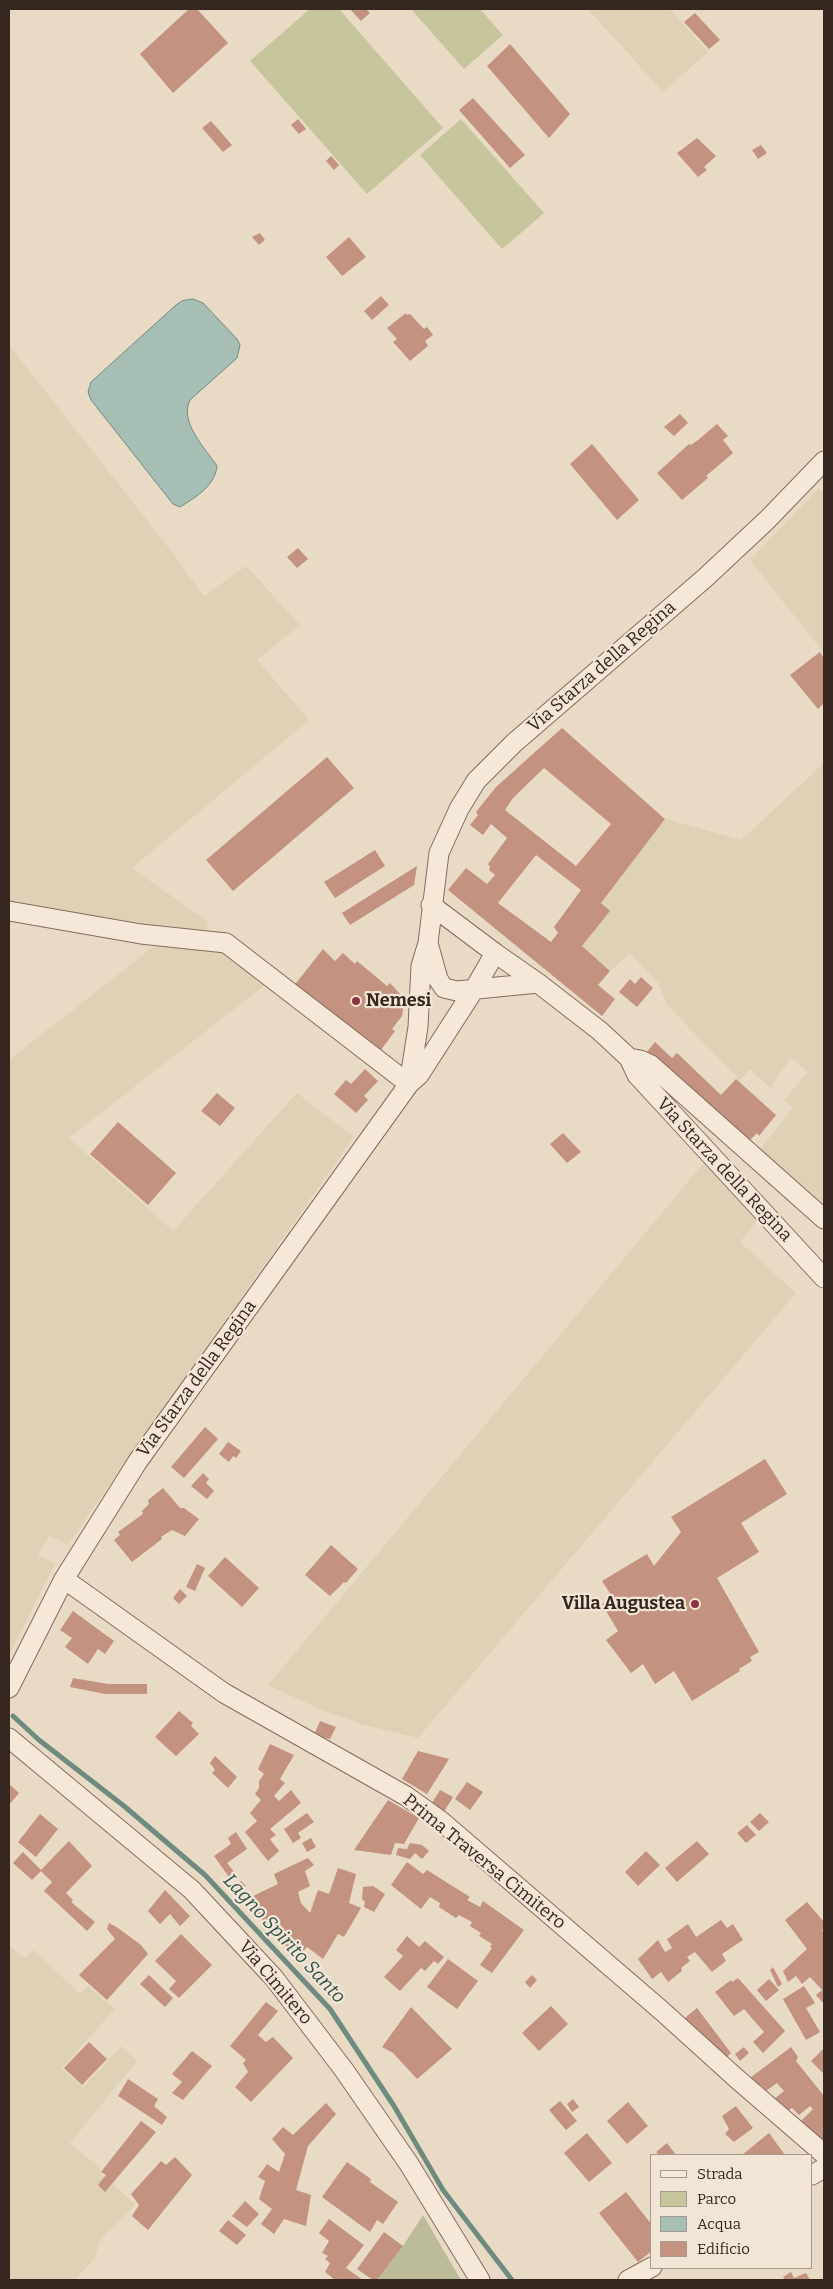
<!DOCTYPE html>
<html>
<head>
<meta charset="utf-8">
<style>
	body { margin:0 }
	#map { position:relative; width:833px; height:2289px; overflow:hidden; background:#e9dac6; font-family:Bitter,serif }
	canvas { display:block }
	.frame { position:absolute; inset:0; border:10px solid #352720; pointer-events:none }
	.legend { position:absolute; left:650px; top:2154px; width:162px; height:115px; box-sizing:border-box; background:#f2e5d5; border:1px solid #a6998d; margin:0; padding:6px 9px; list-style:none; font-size:15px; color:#352720 }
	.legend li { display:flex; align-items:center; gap:10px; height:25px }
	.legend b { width:25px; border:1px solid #a6998d }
</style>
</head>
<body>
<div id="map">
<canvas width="833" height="2289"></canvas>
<div class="frame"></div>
<ul class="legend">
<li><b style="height:6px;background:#f5e8d9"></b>Strada</li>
<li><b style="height:14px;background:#c6c59b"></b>Parco</li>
<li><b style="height:14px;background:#a7beb4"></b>Acqua</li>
<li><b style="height:14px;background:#c39280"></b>Edificio</li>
</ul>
</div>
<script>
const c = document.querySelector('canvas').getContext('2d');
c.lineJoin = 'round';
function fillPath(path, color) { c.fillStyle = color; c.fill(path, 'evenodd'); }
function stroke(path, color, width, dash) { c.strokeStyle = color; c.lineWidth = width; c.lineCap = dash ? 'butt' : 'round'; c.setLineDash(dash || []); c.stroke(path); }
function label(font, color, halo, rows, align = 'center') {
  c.font = font + ' Bitter,serif'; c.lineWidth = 4.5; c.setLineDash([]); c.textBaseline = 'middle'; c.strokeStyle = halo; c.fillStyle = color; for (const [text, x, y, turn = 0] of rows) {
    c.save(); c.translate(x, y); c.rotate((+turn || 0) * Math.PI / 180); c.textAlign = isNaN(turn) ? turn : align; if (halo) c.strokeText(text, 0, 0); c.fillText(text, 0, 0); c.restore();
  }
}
const farmland = new Path2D(`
	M588 9H670L708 52 663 92Z
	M9 345 165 543 204 596 246 566 300 625 257 660 309 720 132 868 208 922 206 934 156 930 9 905Z
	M819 488 824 494V653L750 560Z
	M824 763V1206L760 1149 793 1108 784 1100 808 1072 791 1058 770 1088 750 1069 740 1080 667 1005 658 983 630 953 610 971 582 946 610 911 601 903 665 819 741 840Z
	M157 944 219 950 265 985 69 1138 173 1231 297 1093 354 1137 68 1544 49 1536 38 1555 55 1564 9 1655V1060Z
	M707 1159 759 1218 740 1242 796 1293 418 1738 361 1724 319 1709 268 1685Z
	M9 1945 25 1958 34 1950 80 1994 88 1986 115 2009 62 2068 83 2088 121 2046 137 2061 70 2143 101 2169 99 2172 135 2204 127 2214 107 2232 99 2242 95 2258 75 2280H9Z`);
const green = new Path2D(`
	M310 9H339L443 128 367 194 250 61Z
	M411 9H480L503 35 464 69Z
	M461 119 544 213 502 249 420 155Z`);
const cemetery = new Path2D(`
	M423 2215 461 2280H377L403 2246Z`);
const water = new Path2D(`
	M193 299 203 303 237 339 240 345 237 358 190 400C179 422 205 448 217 466 215 486 196 497 180 507L173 504 91 400 88 392 91 382 176 305 182 301Z`);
const stream = new Path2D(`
	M13 1716 39 1740 124 1806 205 1875 330 2009 394 2106 443 2190 512 2280`);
const building = new Path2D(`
	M189 9H197L228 43 173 93 140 54Z
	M350 9H366L370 13 361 21Z
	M695 13 720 40 709 49 684 22Z
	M510 44 570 114 549 138 487 66Z
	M473 98 525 155 510 168 459 110Z
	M298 119 306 129 299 134 291 125Z
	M211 121 232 145 223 152 202 128Z
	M697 138 716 156 704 167 707 170 698 177 677 153Z
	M761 145 767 153 758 159 752 150Z
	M331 156 339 165 334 170 326 161Z
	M260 233 265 240 259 245 252 237Z
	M349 237 366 257 342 276 326 257Z
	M381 296 389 305 372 320 364 311Z
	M406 313 407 315 410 314 424 329 427 327 433 335 425 341 428 346 410 361 393 342 397 339 387 328Z
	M680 414 688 423 674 436 664 427Z
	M717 424 728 436 723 440 733 453 706 476 708 478 682 500 657 473 689 444 691 445 698 440Z
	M592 444 639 500 617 520 570 464Z
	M298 548 308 559 297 568 287 557Z
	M820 652 824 658V703L818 709 790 675Z
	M562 728 665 819 601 903 610 911 582 946 610 971 598 985 615 999 602 1016 448 890 466 868 487 884 495 875 489 870 490 867 488 864 507 838 491 824 483 835 470 825 478 815 476 812 496 787ZM544 768 611 824 576 866 505 810 513 798ZM536 855 581 890 554 927 558 933 551 942 498 903Z
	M327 757 354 788 233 891 206 860Z
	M375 850 385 866 335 898 324 882Z
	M417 866 414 885 350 925 342 913Z
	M323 949 335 961 343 953 355 964 357 961 387 986 390 983 402 996 400 1000 404 1002 402 1016 392 1029 395 1031 378 1054 293 987Z
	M641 977 653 988 637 1007 619 992 630 979 635 984Z
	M655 1042 672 1058 677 1053 721 1095 736 1079 776 1115 759 1136 757 1133 746 1144 646 1053Z
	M365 1069 378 1081 364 1096 368 1100 356 1113 334 1094 346 1080 351 1084Z
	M217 1093 235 1108 220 1126 201 1111Z
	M118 1122 176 1173 148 1205 90 1154Z
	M563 1133 581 1152 567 1163 550 1144Z
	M205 1427 218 1439 184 1478 171 1467Z
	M228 1442 241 1451 236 1458 233 1456 229 1462 219 1454Z
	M765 1459 787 1494 741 1523 759 1552 717 1578 759 1652 750 1657 752 1661 739 1669 740 1671 692 1701 674 1671 655 1684 643 1664 631 1673 606 1640 618 1631 602 1604 613 1598 602 1581 647 1554 654 1566 681 1532 671 1517Z
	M203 1473 209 1479 206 1483 214 1491 207 1499 191 1486Z
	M163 1488 180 1508H184L199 1519 185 1536 172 1530 161 1537 162 1539 132 1562 114 1540 120 1535 118 1532 143 1514 142 1511 149 1504 148 1500Z
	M331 1545 358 1569 346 1583 344 1582 330 1596 305 1575Z
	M225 1557 259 1588 242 1607 208 1576Z
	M197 1564 205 1568 195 1591 186 1587Z
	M180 1589 187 1596 179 1604 173 1598Z
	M73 1611 114 1641 105 1654 98 1649 88 1664 65 1647 72 1638 60 1630Z
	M73 1678 108 1684H147V1694H105L70 1687Z
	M179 1711 193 1723 191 1726 199 1734 176 1756 155 1737Z
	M320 1721 336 1727 330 1739 314 1735Z
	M270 1744 294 1755 280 1779 285 1783 274 1796 279 1801 291 1790 301 1803 270 1829 276 1835 270 1839 279 1851 268 1861 245 1832 257 1821 250 1813 261 1800 255 1794 259 1788V1781L264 1774 258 1769Z
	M418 1751 449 1759 427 1794 402 1779Z
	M215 1756 237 1777 228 1788 212 1773 215 1770 210 1763Z
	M467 1782 483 1792 470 1810 455 1799Z
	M9 1784 19 1793 9 1805Z
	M440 1790 453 1797 442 1815 430 1806Z
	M388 1800 419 1818 404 1844 395 1843 391 1855 354 1850Z
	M307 1813 314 1822 298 1833 301 1838 293 1843 284 1829Z
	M760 1813 769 1822 759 1831 750 1822Z
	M40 1814 58 1829 36 1857 18 1842Z
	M747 1825 756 1835 746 1843 737 1833Z
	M236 1832 247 1849 227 1863 235 1873 229 1877 214 1856 231 1844 228 1838Z
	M311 1838 316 1847 307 1852 302 1843Z
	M69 1841 92 1866 66 1893 73 1900 71 1902 95 1922 87 1931 44 1891 52 1882 41 1871 32 1880 13 1863 23 1852 41 1870Z
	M697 1841 709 1854 677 1882 665 1868Z
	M410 1843 422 1845 429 1851 422 1859 415 1853 410 1859 396 1855 398 1848 407 1849Z
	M646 1851 660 1865 638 1886 625 1872Z
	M308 1858 314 1865 305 1871 310 1886 298 1892 301 1903 310 1913 318 1890 329 1894 338 1868 356 1874 349 1903 361 1908 344 1937 338 1934 323 1959 307 1947 297 1959 248 1903 255 1895 278 1884 274 1874Z
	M407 1862 423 1874 427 1870 470 1897 467 1900 480 1907 483 1901 524 1930 492 1973 480 1965 492 1948 490 1947 492 1944 479 1936 481 1933 470 1926 472 1922 459 1915 456 1918 439 1907 440 1903 430 1897 421 1909 391 1885Z
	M241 1881 246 1886 240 1892 234 1887Z
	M373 1886 385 1894 374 1912 364 1907 365 1902 362 1899 363 1887Z
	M165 1890 190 1916 180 1926 170 1914 160 1924 148 1911Z
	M807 1902 824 1922V1928L822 1930 824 1933V2004L816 1995 822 1990 810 1977 802 1984 796 1976 788 1982 783 1971 807 1949 785 1920Z
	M721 1920 727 1928 733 1924 743 1940 722 1954 726 1961 712 1972 695 1952 687 1957 690 1961 681 1968 682 1971 668 1982 661 1972 652 1979 638 1959 658 1940 665 1952 672 1948 667 1939 688 1924 696 1937Z
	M109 1923 118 1928 141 1945 148 1954 107 2000 79 1975 115 1939 107 1929Z
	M181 1934 212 1965 179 1998 169 1989 176 1981 155 1961Z
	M407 1936 419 1947 425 1941 444 1957 438 1964 434 1961 425 1971 421 1968 400 1991 384 1977 403 1956 396 1950Z
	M448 1959 478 1981 457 2009 427 1987Z
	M773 1967 782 1984 778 1987 770 1970Z
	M149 1975 173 1998 165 2007 140 1984Z
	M532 1975 537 1980 530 1988 525 1982Z
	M738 1978 785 2031 763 2053 753 2042 764 2032 744 2009 734 2016 715 1992 731 1980 732 1982Z
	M769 1979 779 1990 766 2001 757 1990Z
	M804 1986 815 2003 806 2008 820 2032 806 2040 783 1999Z
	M266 2002 278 2011 258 2035 266 2042 273 2037 293 2058 251 2102 235 2087 248 2072 243 2063 246 2060 230 2046Z
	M551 2006 568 2024 539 2051 522 2033Z
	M411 2007 452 2049 417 2079 393 2053 382 2047Z
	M697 2008 731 2053 723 2060 681 2021Z
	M89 2042 107 2059 82 2085 64 2068Z
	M744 2047 749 2053 740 2061 735 2054Z
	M791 2047 798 2057 796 2061 824 2096V2147L801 2121 813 2109 810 2106 799 2115 792 2108 786 2112 781 2104 778 2108 772 2101 784 2091 777 2083 766 2091 761 2085 753 2090 746 2081Z
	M824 2048V2074L811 2061Z
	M192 2051 212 2066 183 2100 172 2093 182 2082 172 2074Z
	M128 2079 158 2099 154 2106 167 2117 162 2125 118 2096Z
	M573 2099 579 2107 572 2112 567 2104Z
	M560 2101 577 2121 566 2130 549 2110Z
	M628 2102 648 2126 627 2144 607 2121Z
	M326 2103 336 2114 308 2146 296 2190 311 2195 306 2226 284 2219 274 2234 261 2224 272 2209 259 2199 265 2181 258 2177 267 2164 279 2172 285 2154 272 2139 283 2127 293 2135Z
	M736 2106 753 2128 734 2142 725 2134 729 2129 722 2116Z
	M141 2121 156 2132 105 2192 98 2185 106 2175 101 2172Z
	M587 2133 612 2163 589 2182 564 2153Z
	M769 2133 785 2155H742Z
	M667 2143 676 2155H659L656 2152Z
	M175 2157 192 2175 148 2230 132 2216 139 2205 131 2194 161 2161 166 2165Z
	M347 2162 371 2179 370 2182 398 2202 383 2224 377 2220 370 2232 322 2197Z
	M626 2192 652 2225V2251L638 2262 599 2213Z
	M245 2201 259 2214 247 2227 232 2216Z
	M329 2219 364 2245 346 2268 363 2280H335L325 2272 330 2263 325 2259 328 2256 322 2253 329 2241 319 2233Z
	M228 2220 246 2235 237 2245 219 2231Z
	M384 2232 403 2246 377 2280H373L357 2269Z
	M791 2272 794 2278 806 2273 810 2280H785L783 2277Z`);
const minor = new Path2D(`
	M9 911 141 934 226 943 409 1084
	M428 943 438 979 444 988 457 991 538 983
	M495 953 538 983 600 1031 629 1058 637 1075 824 1278
	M629 1058 640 1060 651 1065 824 1219
	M409 1084 418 1027 421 966 428 943 439 853 459 809 476 781 514 743 705 578 767 520 824 461
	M64 1579 224 1693 406 1796 441 1821 662 2011 736 2078 824 2154
	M9 1688 64 1579 138 1461 409 1084 419 1075 475 988 495 953 431 905
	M9 1738 192 1890 274 1978 344 2070 409 2164 480 2280
	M812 2175 824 2168
	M628 2280 652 2267`);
const markers = [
	[356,1001,5,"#8b3441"],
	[695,1604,5,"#8b3441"]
];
const streetNames = [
	["Via Starza della Regina",602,667,-41],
	["Via Starza della Regina",724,1170,47],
	["Via Starza della Regina",197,1379,-54],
	["Prima Traversa Cimitero",484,1862,39],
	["Via Cimitero",275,1983,50]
];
const poiNames = [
	["Nemesi",366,1001],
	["Villa Augustea",685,1604,"right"]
];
const waterNames = [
	["Lagno Spirito Santo",284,1939,47]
];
fillPath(farmland, '#ded1b5');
fillPath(green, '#c6c59b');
fillPath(cemetery, '#bcbb9a');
fillPath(water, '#a7beb4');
stroke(water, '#6f8b80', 1);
stroke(stream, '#6f8b80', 5);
fillPath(building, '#c39280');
stroke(minor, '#836c5e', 21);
stroke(minor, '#f5e8d9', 19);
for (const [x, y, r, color] of markers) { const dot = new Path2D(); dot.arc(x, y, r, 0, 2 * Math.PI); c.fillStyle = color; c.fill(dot); stroke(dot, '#f2e5d5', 2); }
label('18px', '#352720', '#f2e5d5', streetNames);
label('bold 18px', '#352720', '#f2e5d5', poiNames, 'left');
label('italic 19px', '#31534c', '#f2e5d5', waterNames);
</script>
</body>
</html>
